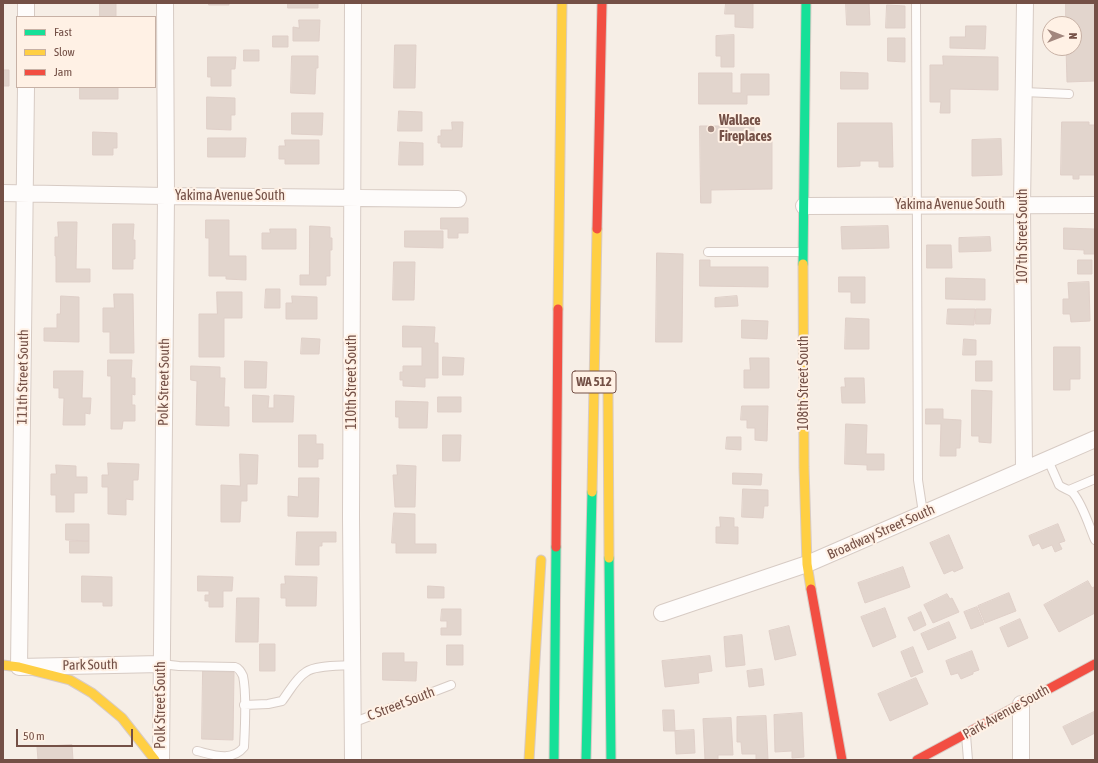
<!DOCTYPE html>
<html>
<head>
<meta charset="utf-8">
<style>
	body { margin:0 }
	#map { position:relative; width:1098px; height:763px; overflow:hidden; background:#f6eee6; font-family:"Asap Condensed",sans-serif }
	canvas { display:block }
	.frame { position:absolute; inset:0; border:4px solid #745046; pointer-events:none }
	.legend { position:absolute; left:16px; top:16px; width:140px; height:72px; box-sizing:border-box; background:#fff1e5; border:1px solid #c7b1a5; margin:0; padding:5px 7px; list-style:none; font-size:12px; color:#745046 }
	.legend li { display:flex; align-items:center; gap:8px; height:20px }
	.legend b { width:20px; border:1px solid #c7b1a5 }
	.north { position:absolute; left:1042px; top:16px; width:40px; height:40px; box-sizing:border-box; background:#fff1e5; border:1px solid #c7b1a5; border-radius:50%; rotate:90deg; font-size:11px; font-weight:700; line-height:16px; text-align:center; color:#745046 }
	.north::after { content:''; display:block; margin:auto; width:14px; height:18px; background:#a2877e; clip-path:polygon(50% 0,100% 100%,50% 72%,0 100%) }
	.scale { position:absolute; left:16px; top:729px; width:117px; height:18px; box-sizing:border-box; border:2px solid #745046; border-top:0; padding-left:5px; font-size:12px; line-height:14px; white-space:nowrap; color:#745046; -webkit-text-stroke:3px #fff1e5; paint-order:stroke }
</style>
</head>
<body>
<div id="map">
<canvas width="1098" height="763"></canvas>
<div class="frame"></div>
<ul class="legend">
<li><b style="height:5px;background:#16e098"></b>Fast</li>
<li><b style="height:5px;background:#ffcf43"></b>Slow</li>
<li><b style="height:5px;background:#f24e42"></b>Jam</li>
</ul>
<div class="north">N</div>
<div class="scale">50 m</div>
</div>
<script>
const c = document.querySelector('canvas').getContext('2d');
c.lineJoin = 'round';
function fillPath(path, color) { c.fillStyle = color; c.fill(path, 'evenodd'); }
function stroke(path, color, width, dash) { c.strokeStyle = color; c.lineWidth = width; c.lineCap = dash ? 'butt' : 'round'; c.setLineDash(dash || []); c.stroke(path); }
function label(font, color, halo, rows, align = 'center') {
  c.font = font + ' "Asap Condensed",sans-serif'; c.lineWidth = 4; c.setLineDash([]); c.textBaseline = 'middle'; c.strokeStyle = halo; c.fillStyle = color; for (const [text, x, y, turn = 0] of rows) {
    c.save(); c.translate(x, y); c.rotate((+turn || 0) * Math.PI / 180); c.textAlign = isNaN(turn) ? turn : align; if (halo) c.strokeText(text, 0, 0); c.fillText(text, 0, 0); c.restore();
  }
}
const building = new Path2D(`
	M100 3H116V17H100Z
	M209 3H229V5H209Z
	M288 3H318V8H288Z
	M726 3H753V28L735 27V14H725Z
	M846 3H869L870 25H847Z
	M1066 3H1095V81L1067 82 1066 48H1074V24H1066Z
	M887 5 905 6V28H886Z
	M299 20H320L319 41H293V27L299 28Z
	M966 26H986L985 49 950 48V37H965Z
	M734 35V67H721V56H716V36Z
	M273 36H288V47H273Z
	M888 38H905V62L888 61Z
	M395 45H416L415 88H394Z
	M244 50H259V61H244Z
	M292 56H318V68H316L315 94 291 93Z
	M943 56 998 57V90L950 89V113H940L941 102H930V65H943Z
	M208 57H236L235 69H231V86H211V77H208Z
	M3 70H9V86H3Z
	M841 72 868 73V89H841Z
	M699 73H732V93H741V74H769V95H747V104H699Z
	M80 87H118V99H80Z
	M207 97 235 98V115H231V130L207 129Z
	M399 111 422 112V131H398Z
	M292 113H323L322 135 292 134Z
	M452 122H463L462 147H441V143H438V136H441V130H452Z
	M1062 122H1089V125H1095V175H1079V179H1073V175H1061Z
	M838 123H892L893 167H879V161H860V166L838 167Z
	M700 126H754V137H772V189L711 190V203H701Z
	M93 132 117 133V148H113V155H93Z
	M208 138H246L245 157H208Z
	M1001 139 1002 175 972 176V140Z
	M285 140H319V164H285V159H279V146H285Z
	M400 142 423 143V165H399Z
	M441 218H468V233H458V238H448V229H441Z
	M206 220H229V256H246V280L226 279V276H209V238H206Z
	M58 222H77L76 269H90V282H56V256H55V237H58Z
	M113 224H134L133 240H135V259H133V269H113Z
	M310 226 330 227V238H332V250H330V276H326V285H300V275H309Z
	M888 226 889 248 842 249 841 227Z
	M1064 228 1095 229V254H1084V250L1064 249Z
	M270 229H296V249H262V233H270Z
	M405 231H443V248L405 247Z
	M990 237 991 251 959 252V238Z
	M927 245H951L952 268H927Z
	M657 253 683 254 682 342H656Z
	M700 260H710V267H768V287L700 286Z
	M1078 260H1092V274H1078Z
	M394 262H415L414 300H393Z
	M839 277H865V303H851V292H839Z
	M946 278 985 279V300L946 299Z
	M1089 282 1090 321 1071 322 1070 314H1063V299H1069L1068 283Z
	M266 289H280V308H265Z
	M217 292H242V318H224V357H199V314H217Z
	M114 294H133L134 353H110V332H103V308H114Z
	M61 296 79 297V342L44 341V328H57V314H60Z
	M292 296 317 297V319H286V303H292Z
	M737 296 738 306 715 307V298Z
	M948 309H975L974 325 947 324Z
	M976 309H991L990 324H976Z
	M846 318 869 319V349H845Z
	M742 320 768 321 767 339 742 338Z
	M403 326 435 327 434 343H438V378H425V387L403 386V380H400V372H403V366H422V347H403Z
	M302 338 320 339 319 354H301Z
	M964 339 976 340V355H963Z
	M1054 347H1080V379H1070V390H1054Z
	M443 357 464 358 463 375H443Z
	M750 358H769V388H744V370H750Z
	M108 360H132L131 378H135V395L132 394V405H135V421H123L122 429H111V376H108Z
	M245 361 267 362 266 388H245Z
	M976 361H992V381H976Z
	M191 366 220 367V378H225L224 407H229V426L196 425 197 381 191 380Z
	M54 371H83L82 398H91L90 414 85 413V425H63L64 398H59V388H54Z
	M845 378H864L865 403H842L841 387H845Z
	M972 390 992 391 991 443 979 442V436H972Z
	M253 395 269 396 268 408H274V395L294 396 293 422H253Z
	M438 397H461V412H438Z
	M396 401 428 402 427 428H399V417H396Z
	M742 406H768L767 441 755 440V428H747V420H741Z
	M926 409H943V419L961 420 960 448H956V456H940L941 424H926Z
	M846 424 867 425 866 454H884V470H867V465L845 464Z
	M299 435H316V444H323V459H318V467H299Z
	M443 435H461L460 461H443Z
	M727 437H741V450L726 449Z
	M240 454 258 455 257 484H247V501H241L240 522H221V485L240 486Z
	M108 463 139 464 138 480H133V500L126 499V515L108 514V487H102V475H108Z
	M56 465 76 466V477H87V493H74V512H56V495H51V474H56Z
	M397 465 416 466 415 507H395L393 475H397Z
	M733 473 762 474 761 485 733 484Z
	M299 478H319L318 517 288 516V496L298 497Z
	M743 489 768 490V506H764L763 518 742 517Z
	M394 513 415 514V544H436V553H396V543H392Z
	M720 517 734 518V527H738V544L716 543V527H720Z
	M66 524H89V541L66 540Z
	M1058 524 1065 541 1059 543 1062 549 1055 552 1052 545 1042 549 1039 543 1033 546 1029 536Z
	M297 532H336V542H322V546H319V565H296Z
	M949 535 963 568 954 572 953 570 944 574 930 543Z
	M70 541H89V553H70Z
	M903 567 910 587 865 603 858 583Z
	M82 576 112 577V606H103V602H82Z
	M198 576 233 577 232 591H223V607H209V601H205V595H209V591H198Z
	M285 576 317 577 316 606H286V598H281V584H285Z
	M1088 581 1092 588 1094 587 1095 589V613L1059 632 1044 605Z
	M428 586 444 587V598H428Z
	M1009 593 1016 611 985 623 978 606Z
	M947 594 950 599 952 598 959 612 933 623 924 605Z
	M237 598H259L258 642H236Z
	M977 607 984 624 971 629 964 612Z
	M885 608 896 637 873 647 861 617Z
	M442 609H461V635H441V628H447V621H441Z
	M921 612 926 625 914 631 908 618Z
	M1020 619 1028 638 1008 647 1000 628Z
	M949 622 956 638 928 650 921 634Z
	M789 626 796 655 775 660 769 631Z
	M742 635 745 665 726 667 724 637Z
	M260 644H275V671H260Z
	M447 645H463V665H447Z
	M913 647 923 672 911 677 901 652Z
	M972 651 979 670 973 672V674L961 679 958 673 951 675 946 661Z
	M383 653H404V662H417L416 681 383 680Z
	M710 656 712 671 698 673 699 683 665 687 662 661Z
	M762 669 764 685 749 687 747 671Z
	M203 671 234 672 233 740 202 739Z
	M916 678 928 704 890 721 878 694Z
	M663 710H674L675 731H664Z
	M1094 712 1095 733 1072 745 1063 727Z
	M802 713 804 757 792 758V751L775 752 774 715Z
	M766 716 768 760H756V754H742L741 742H737V717Z
	M731 718 733 755H718V760H705L703 719Z
	M694 730 695 753 676 754 675 731Z
	M72 745 73 760H38L37 747Z`);
const lane = new Path2D(`
	M916 3 918 480 923 513
	M1024 92 1069 94
	M708 252H803
	M1048 460 1059 485C1063 489 1069 489 1073 493 1083 505 1089 526 1095 540
	M1069 490 1095 479
	M161 664 179 666 235 667C239 668 241 672 243 676 247 694 245 727 244 747 232 762 214 755 197 751
	M244 705 268 704 282 701C289 692 296 678 306 672 315 665 340 666 352 665
	M352 723 451 685
	M966 735 968 760`);
const street = new Path2D(`
	M26 17V3
	M26 87 19 667 161 664
	M3 193 166 196 458 199
	M804 206 1095 205
	M1024 470 1022 205 1025 3
	M662 613 807 564 1095 439
	M1021 704V760
	M161 760 166 196 165 3
	M353 760 351 517 353 3`);
const fast = new Path2D(`
	M803 264 806 3
	M609 558 611 760
	M554 760 556 547
	M586 760 592 492`);
const slow = new Path2D(`
	M803 264 804 467 807 564 811 589
	M558 309 562 3
	M608 389 609 558
	M592 492 597 229
	M3 665 19 667 70 680 92 693 122 718 155 760
	M529 760 541 560`);
const jam = new Path2D(`
	M597 229 602 3
	M556 547 558 309
	M811 589 842 760
	M917 760 1095 664`);
const markers = [
	[711,129,4,"#a2877e"]
];
const shields = [
	[594,382,44]
];
const shieldNames = [
	["WA 512",594,382]
];
const poiNames = [
	["Wallace",719,121],
	["Fireplaces",719,137]
];
const streetNames = [
	["Yakima Avenue South",230,196],
	["Yakima Avenue South",950,205],
	["107th Street South",1023,236,-90],
	["111th Street South",23,377,-89],
	["Polk Street South",164,382,-89],
	["110th Street South",352,382,-90],
	["108th Street South",804,383,-90],
	["Broadway Street South",881,532,-24],
	["Park South",90,665,-1],
	["C Street South",401,704,-21],
	["Polk Street South",161,705,-90],
	["Park Avenue South",1006,712,-29]
];
fillPath(building, '#e2d5cd');
stroke(building, '#dfcfc8', 1);
stroke(lane, '#d7cbc4', 10);
stroke(street, '#d7cbc4', 18);
stroke(fast, '#d8cbc5', 11);
stroke(slow, '#d8cbc5', 11);
stroke(jam, '#d8cbc5', 11);
stroke(lane, '#fefcfb', 8);
stroke(street, '#fefcfb', 16);
stroke(fast, '#16e098', 9);
stroke(slow, '#ffcf43', 9);
stroke(jam, '#f24e42', 9);
for (const [x, y, r, color] of markers) { const dot = new Path2D(); dot.arc(x, y, r, 0, 2 * Math.PI); c.fillStyle = color; c.fill(dot); stroke(dot, '#fff1e5', 1.5); }
for (const [x, y, w] of shields) { const box = new Path2D(); box.roundRect(x - w / 2, y - 11, w, 22, 3); c.fillStyle = '#fff1e5'; c.fill(box); stroke(box, '#745046', 1); }
label('bold 13px', '#745046', null, shieldNames);
label('bold 14px', '#745046', '#fff1e5', poiNames, 'left');
label('14px', '#745046', '#fff1e5', streetNames);
</script>
</body>
</html>
